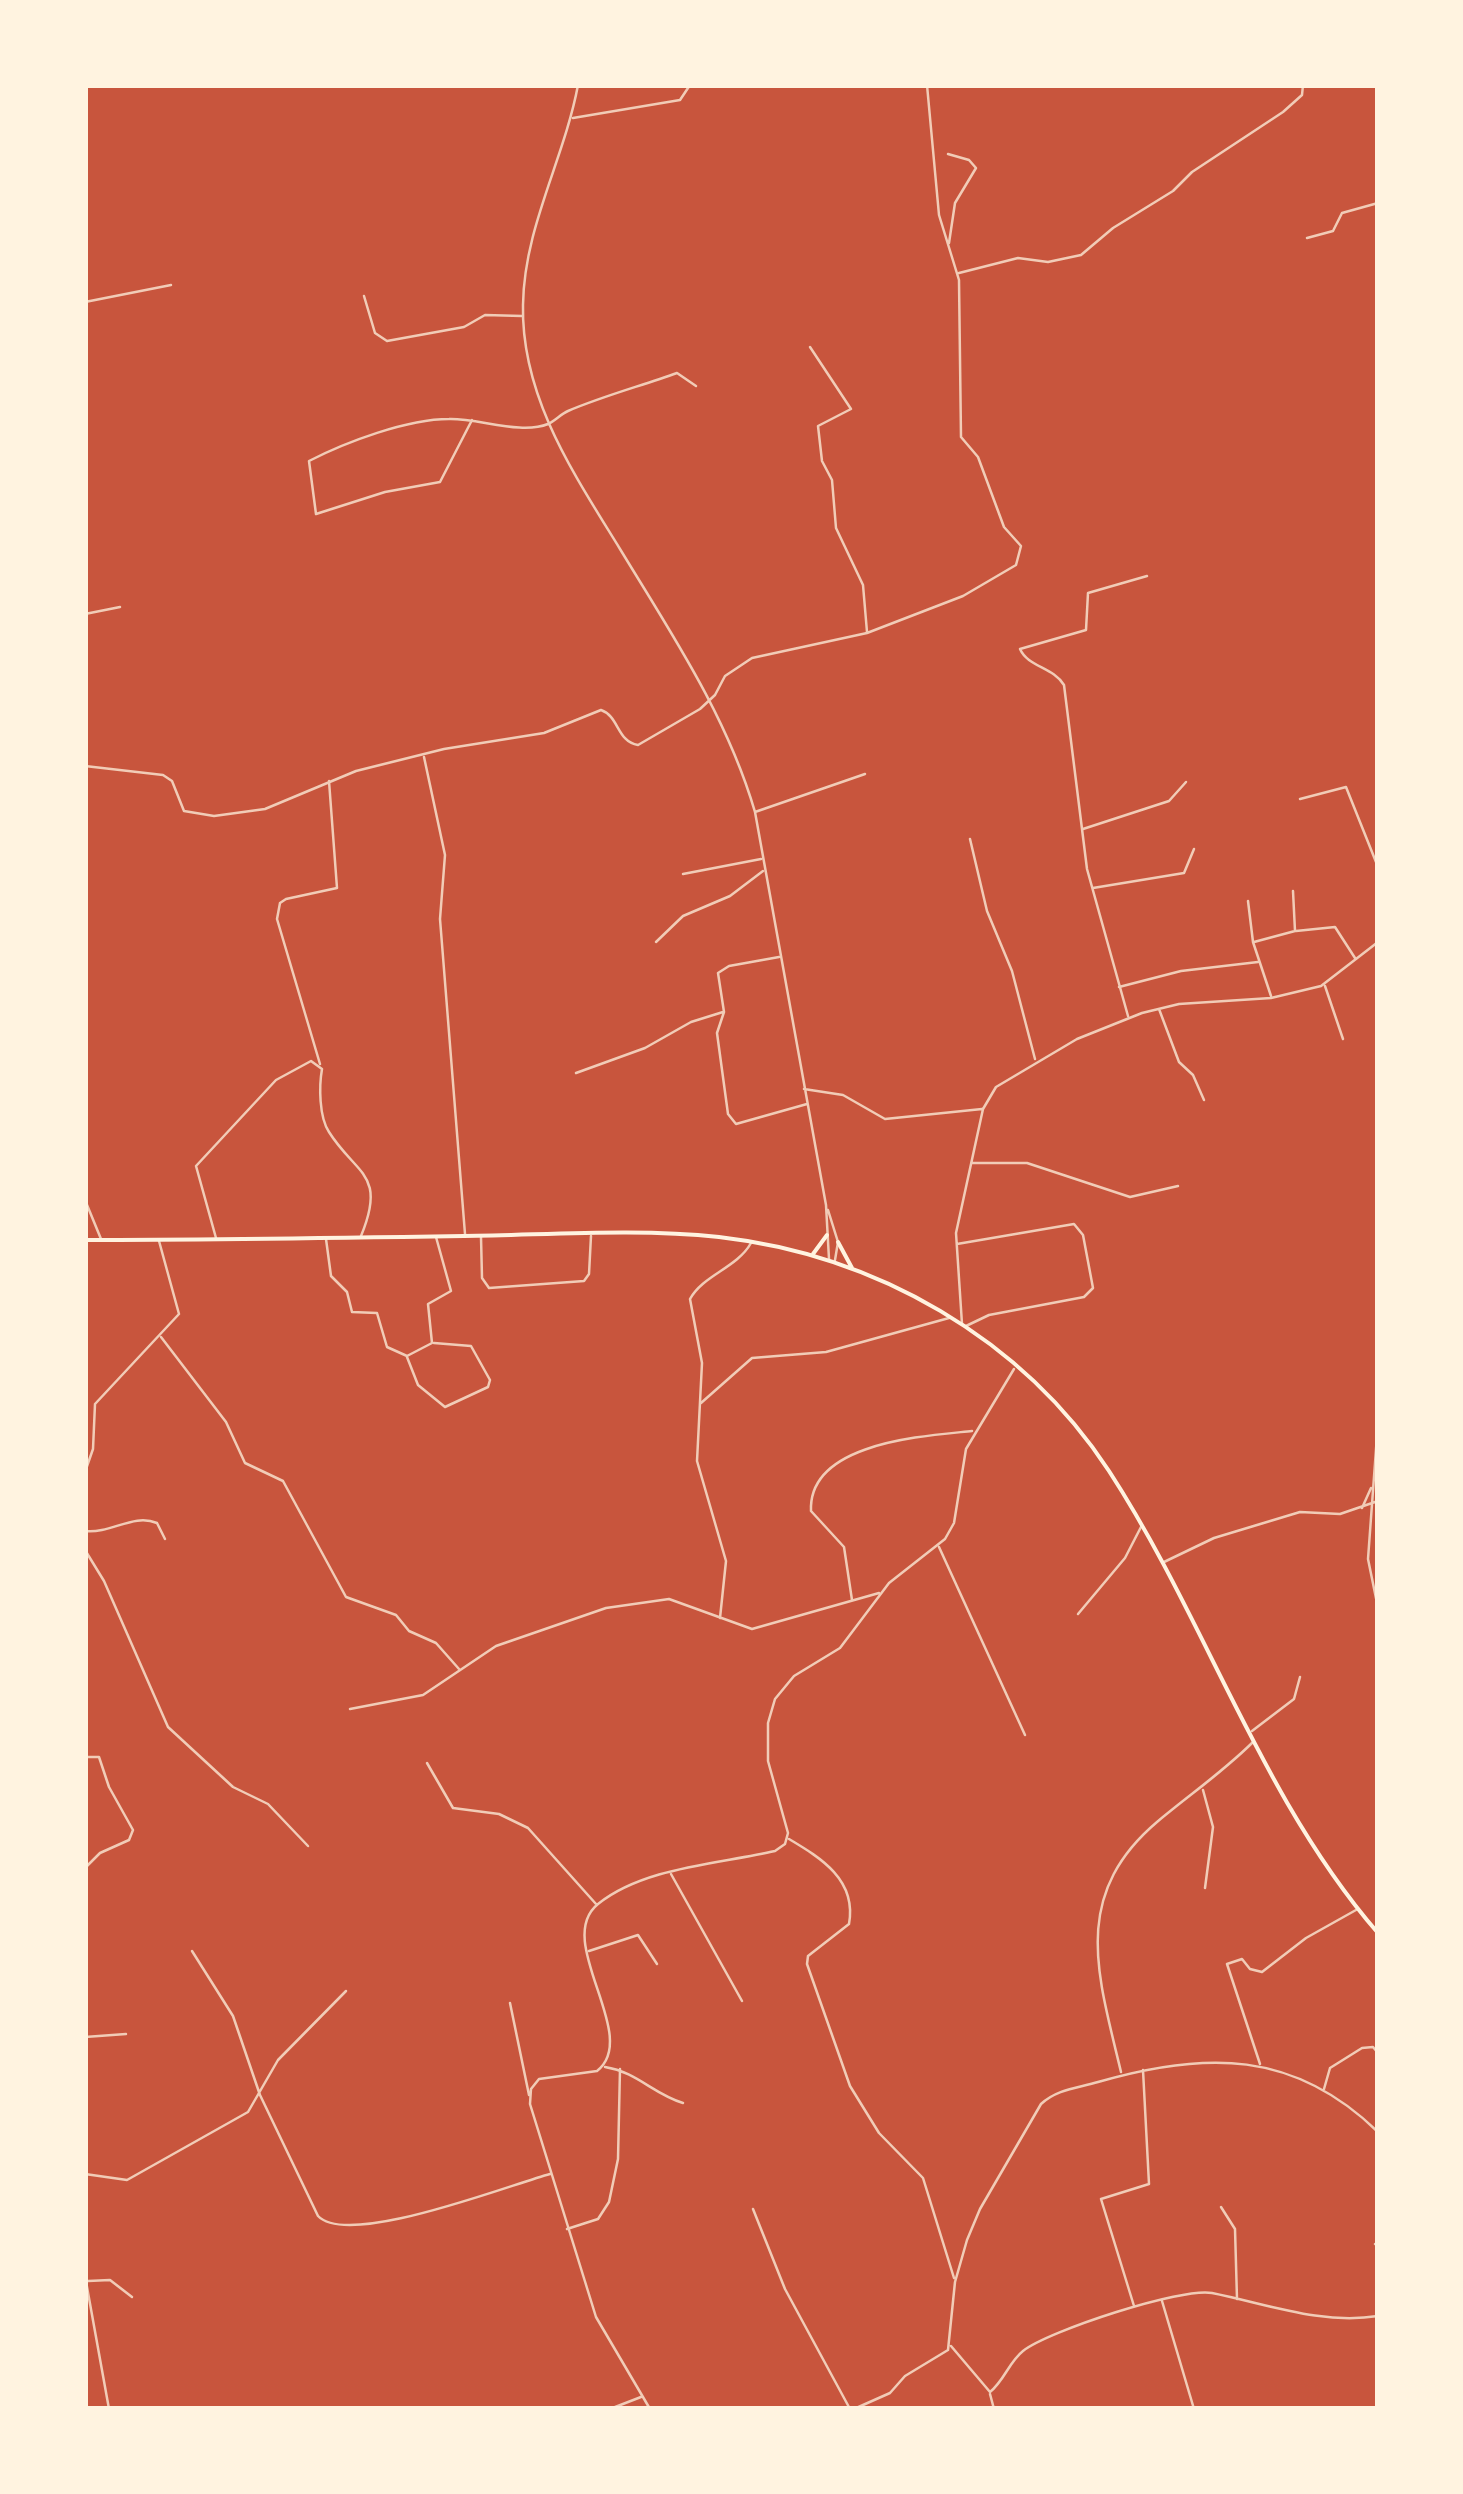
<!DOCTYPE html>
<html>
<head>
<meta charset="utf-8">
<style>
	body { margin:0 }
	#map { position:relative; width:1463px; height:2494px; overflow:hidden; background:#c8553d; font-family:"Varela Round",sans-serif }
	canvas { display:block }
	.frame { position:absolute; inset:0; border:88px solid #fff3e0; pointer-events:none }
</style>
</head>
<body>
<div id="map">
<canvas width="1463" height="2494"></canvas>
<div class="frame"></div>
</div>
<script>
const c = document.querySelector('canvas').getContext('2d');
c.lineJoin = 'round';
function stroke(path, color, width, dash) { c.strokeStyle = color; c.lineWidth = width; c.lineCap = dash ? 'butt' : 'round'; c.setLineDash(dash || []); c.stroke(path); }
const minor = new Path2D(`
	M578 85C564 160 524 227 523 305 521 397 574 474 620 549 671 633 727 716 755 812L826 1205 829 1259
	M573 118 680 100 690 85
	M948 154 969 160 976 168 955 203 949 243
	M1307 238 1333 231 1342 213 1378 203
	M959 273 1018 258 1048 262 1081 255 1113 228 1173 191 1192 172 1283 112 1302 95 1303 85
	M364 296 375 333 387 341 464 327 485 315 522 316
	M85 302 171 285
	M810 347 851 409 818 426 822 461 832 480 836 528 863 585 867 632
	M472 420 440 482 385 492 316 514 309 461C346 442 407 419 449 419 478 418 521 435 548 424 555 421 561 414 568 411 603 396 641 386 677 373L696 386
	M85 614 120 607
	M424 757 445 855 440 919 465 1234
	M85 766 163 775 172 781 184 811 214 816 265 809 356 771 444 749 544 733 601 710C619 716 617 742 638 745L700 709 715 695 725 676 752 658 867 633 963 596 1016 565 1021 546 1004 527 978 457 961 437 959 280 939 215 927 85
	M1300 799 1346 787 1378 867
	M755 812 865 774
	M1083 829 1169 801 1186 782
	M970 839 987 911 1012 971 1035 1059
	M683 874 761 859
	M1093 888 1184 873 1194 849
	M1248 901 1253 942 1271 996
	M1296 931 1335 927 1355 958
	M656 942 683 916 730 896 763 871
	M1254 942 1295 931 1293 891
	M779 957 729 966 718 973 724 1012 717 1033 728 1114 736 1124 807 1104
	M1325 986 1343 1039
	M1119 987 1181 971 1258 962
	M1159 1009 1179 1062 1193 1075 1204 1100
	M1128 1016 1087 869 1064 685C1053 667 1028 667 1020 649L1086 630 1088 593 1147 576
	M320 1064 277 919 280 903 286 899 337 888 329 781
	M576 1073 645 1048 691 1022 723 1012
	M804 1089 843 1095 885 1119 982 1109
	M973 1163H1027L1130 1197 1178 1186
	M85 1200 101 1239
	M828 1210 838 1242 835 1260
	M481 1237 482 1278 489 1288 584 1281 589 1274 591 1236
	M216 1238 196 1166 276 1080 311 1061 322 1069C319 1086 319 1117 329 1132 356 1175 387 1173 361 1236
	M326 1239 331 1276 347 1292 352 1312 377 1313 387 1347 407 1356 432 1343 428 1304 451 1291 436 1237
	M957 1244 1074 1224 1083 1235 1093 1288 1084 1297 989 1315 966 1326
	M962 1324 956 1233 983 1109 996 1087 1077 1039 1142 1013 1179 1004 1271 998 1321 986 1378 942
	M161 1337 226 1422 245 1463 283 1481 346 1597 396 1615 409 1631 436 1643 459 1669
	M407 1357 418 1385 445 1407 488 1387 490 1380 471 1346 434 1343
	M701 1403 752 1358 826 1352 949 1318
	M1378 1422 1368 1559 1378 1608
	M85 1472 93 1449 95 1404 179 1314 159 1241
	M1362 1508 1371 1488
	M85 1531C111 1534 133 1513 157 1523L165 1539
	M939 1547 1025 1735
	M85 1550 104 1581 168 1727 233 1787 268 1804 308 1846
	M1164 1562 1214 1538 1300 1512 1340 1514 1378 1501
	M852 1600 844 1547 811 1511C808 1442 925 1436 972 1431
	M1078 1614 1125 1558 1141 1527
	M720 1618 726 1561 697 1461 702 1363 690 1299C703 1275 737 1268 751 1243
	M350 1709 423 1695 496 1646 606 1608 669 1599 752 1629 879 1593
	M1252 1731 1294 1699 1300 1677
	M85 1757H99L109 1787 133 1830 129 1840 100 1853 85 1868
	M427 1763 453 1808 499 1814 528 1828 596 1904
	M1203 1790 1213 1827 1205 1888
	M789 1839C821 1858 857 1880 849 1924L808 1956 807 1964 850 2086 879 2133 923 2178 954 2278
	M671 1874 742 2001
	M192 1951 233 2016 260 2095 318 2216C348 2248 506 2186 550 2174
	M589 1951 638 1935 657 1964
	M510 2003 529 2095
	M85 2037 126 2034
	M1260 2064 1227 1964 1242 1959 1250 1969 1262 1972 1306 1938 1356 1910
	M605 2067C637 2072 653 2094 683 2103
	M1121 2072C1098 1975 1070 1896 1157 1822 1189 1795 1223 1772 1253 1742
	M1324 2089 1330 2068 1362 2048 1373 2047 1378 2053
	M85 2174 127 2180 248 2112 278 2060 346 1991
	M1221 2207 1235 2229 1237 2299
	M753 2209 785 2289 850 2409
	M567 2229 598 2219 609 2202 618 2159 620 2069
	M1375 2244 1378 2246
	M85 2276 109 2409
	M88 2281 110 2280 132 2297
	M1162 2301 1194 2409
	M1134 2306 1101 2199 1149 2184 1143 2070
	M951 2346 990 2392C1004 2381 1009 2362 1023 2351 1048 2331 1182 2287 1212 2293 1267 2304 1321 2325 1378 2316
	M990 2394 994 2409
	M610 2409 641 2397
	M650 2409 596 2317 530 2104 531 2089 539 2079 597 2071C642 2036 552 1941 598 1904 644 1867 719 1864 775 1851L785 1844 788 1833 768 1761V1723L775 1699 794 1676 840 1648 889 1583 945 1539 954 1523 966 1449 1014 1369
	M854 2409 890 2393 905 2376 948 2350 955 2282 967 2240 980 2209 1041 2104C1057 2089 1078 2088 1098 2082 1205 2051 1294 2050 1378 2132`);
const primary = new Path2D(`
	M85 1240C211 1240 338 1238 464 1236 548 1235 635 1228 719 1237 876 1255 1022 1338 1109 1471 1206 1620 1261 1798 1378 1933
	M838 1242 852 1268
	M813 1254 827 1235`);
stroke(minor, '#f1ccb7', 2.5);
stroke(primary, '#fff3e0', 4);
</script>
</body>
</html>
